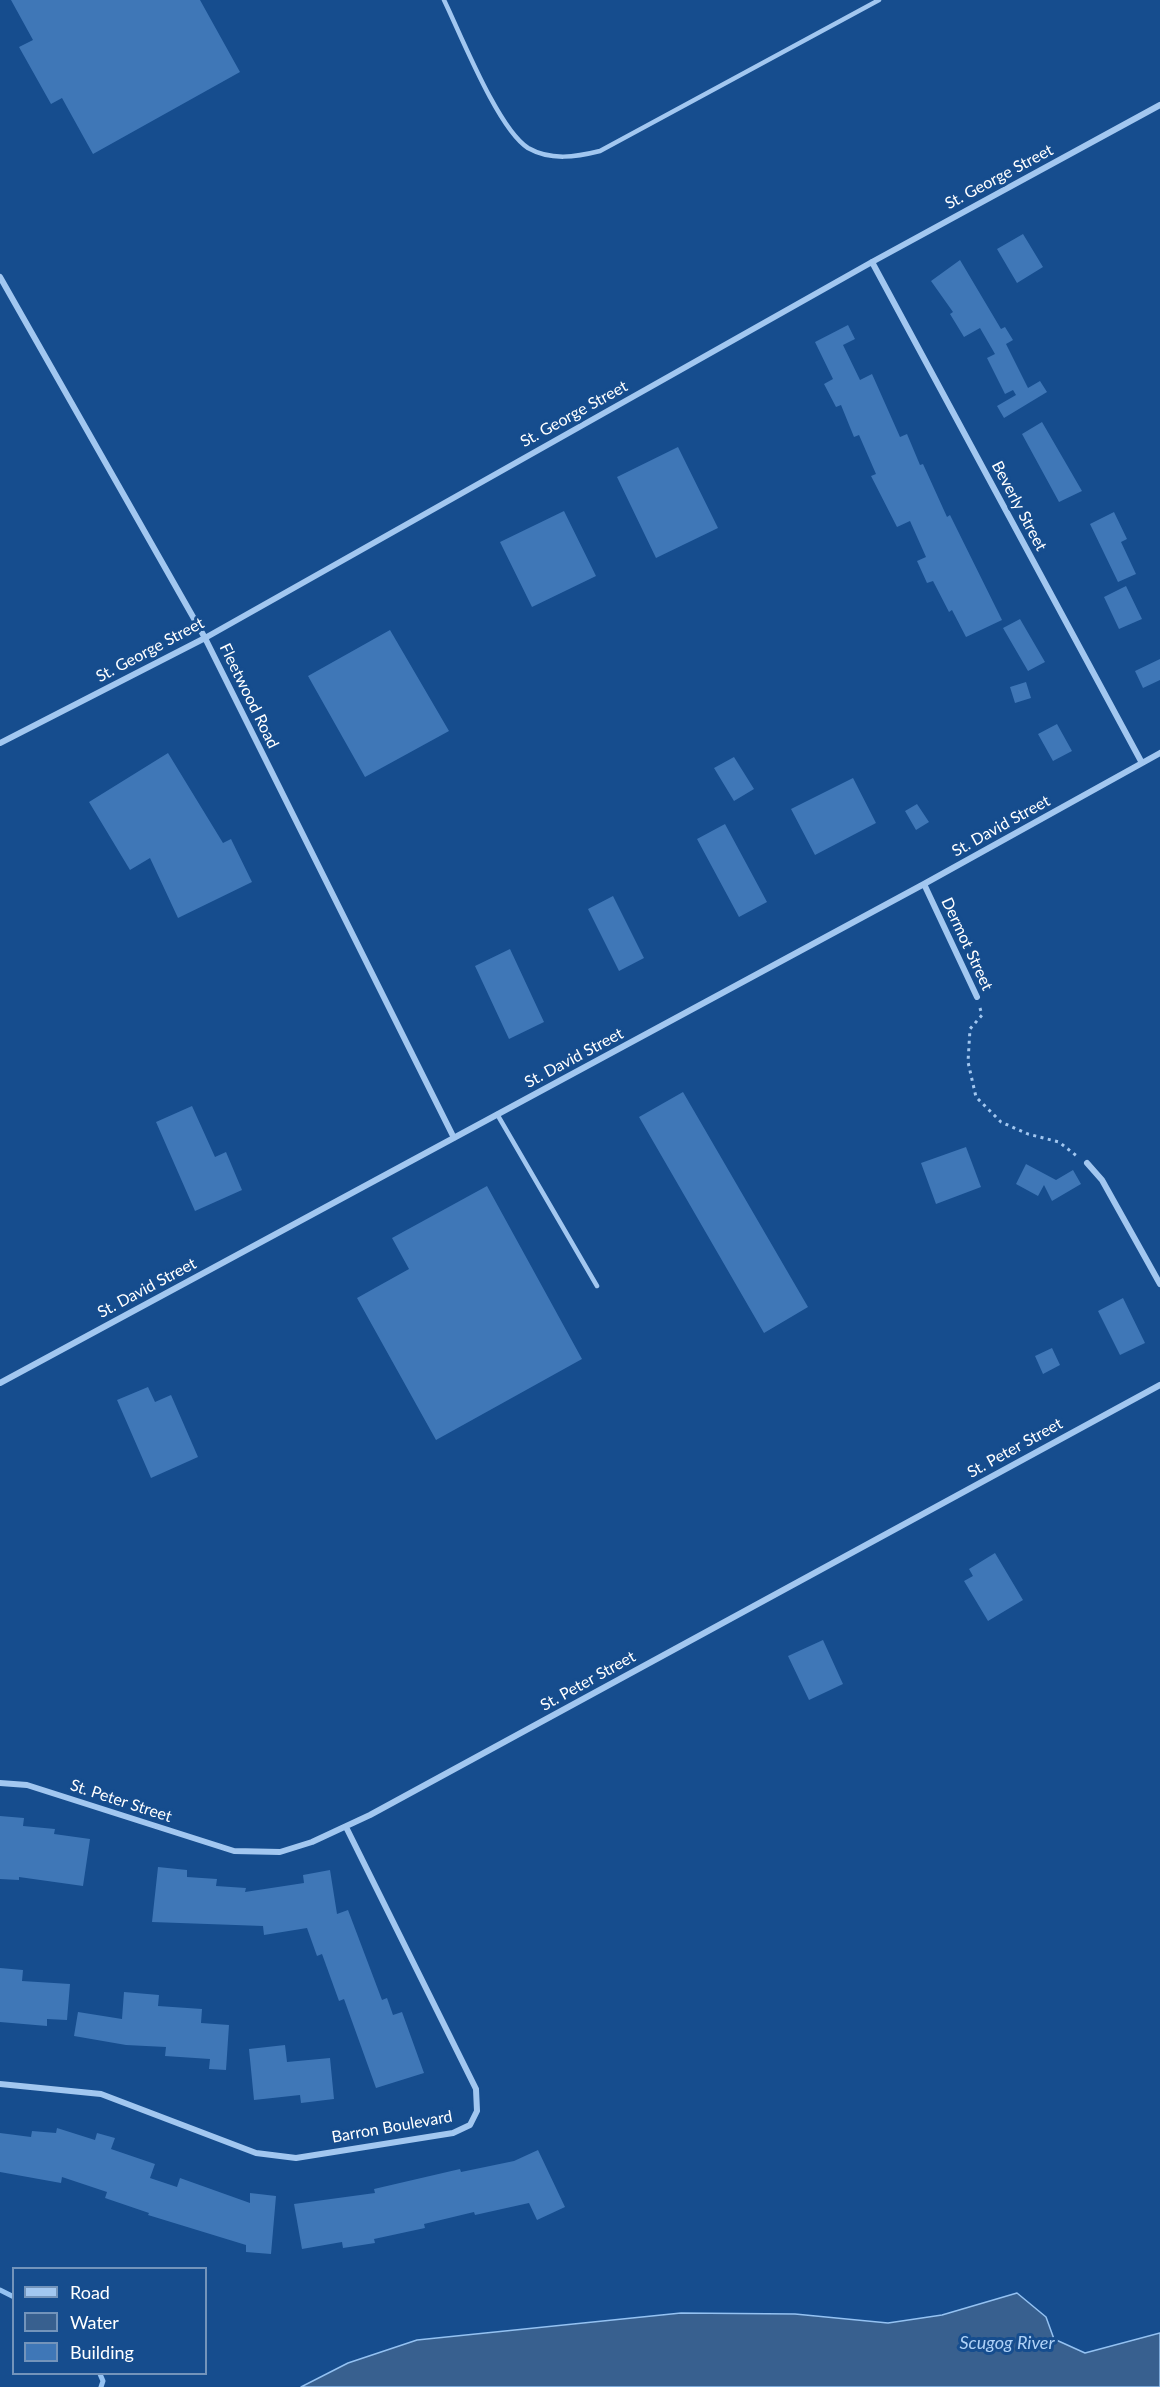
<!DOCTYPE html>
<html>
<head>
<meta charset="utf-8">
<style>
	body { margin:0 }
	#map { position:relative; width:1160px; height:2387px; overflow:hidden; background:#164d8e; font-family:Lato,sans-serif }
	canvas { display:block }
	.legend { position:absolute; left:12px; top:2267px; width:195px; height:108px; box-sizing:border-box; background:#164d8e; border:2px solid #7394bb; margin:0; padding:8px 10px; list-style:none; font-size:18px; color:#fff }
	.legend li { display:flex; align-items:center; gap:12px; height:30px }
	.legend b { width:30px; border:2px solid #7394bb }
</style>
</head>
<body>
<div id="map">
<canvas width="1160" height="2387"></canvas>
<ul class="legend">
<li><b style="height:8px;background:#a2c7f0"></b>Road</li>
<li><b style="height:16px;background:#38608f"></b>Water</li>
<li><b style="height:16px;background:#3f77b7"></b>Building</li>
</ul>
</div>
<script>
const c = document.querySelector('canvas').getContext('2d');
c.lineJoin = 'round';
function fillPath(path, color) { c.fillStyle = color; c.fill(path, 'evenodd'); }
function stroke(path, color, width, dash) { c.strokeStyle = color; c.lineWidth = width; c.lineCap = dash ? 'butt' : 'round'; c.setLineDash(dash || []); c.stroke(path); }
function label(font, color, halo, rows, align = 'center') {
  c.font = font + ' Lato,sans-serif'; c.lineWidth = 6; c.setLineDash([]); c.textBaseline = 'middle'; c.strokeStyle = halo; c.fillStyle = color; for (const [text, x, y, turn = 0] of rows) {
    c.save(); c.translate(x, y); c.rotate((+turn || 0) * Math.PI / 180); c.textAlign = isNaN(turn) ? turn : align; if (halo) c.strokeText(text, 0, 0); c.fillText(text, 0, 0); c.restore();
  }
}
const water = new Path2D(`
	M1017 2293 1046 2317 1054 2339 1085 2353 1160 2333V2387H301L348 2363 417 2340 681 2313 795 2314 888 2323 942 2315Z`);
const stream = new Path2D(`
	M0 2290 14 2297
	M100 2374 103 2381 101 2387`);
const building = new Path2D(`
	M11 0H200L240 72 93 154 62 98 51 104 19 47 33 40Z
	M1023 234 1043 267 1017 283 997 249Z
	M960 260 1001 329 1005 327 1013 340 1006 344 1028 388 1040 381 1047 392 1004 418 997 406 1016 395 1013 390 1005 394 987 358 995 354 980 328 964 337 950 314 953 312 931 281Z
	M848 325 855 339 843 345 860 380 872 374 900 437 907 434 920 465 923 464 947 517 950 515 1002 620 966 637 952 610 949 612 933 581 927 583 917 561 926 557 910 521 897 527 871 476 876 474 859 435 854 437 841 405 836 407 824 384 833 379 815 342Z
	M1042 422 1082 491 1059 502 1022 434Z
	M678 447 718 528 656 558 617 477Z
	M564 511 596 576 532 607 500 542Z
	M1114 512 1127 539 1121 542 1136 574 1118 582 1090 524Z
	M1126 586 1142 619 1119 629 1104 597Z
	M1020 619 1045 662 1028 671 1003 628Z
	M390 630 449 731 365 777 308 676Z
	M1160 659V680L1143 688 1135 671Z
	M1026 682 1031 698 1015 703 1010 687Z
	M1057 724 1072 751 1053 761 1038 734Z
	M168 753 223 843 231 839 252 882 178 918 150 858 130 870 89 802Z
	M734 757 754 789 734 801 714 768Z
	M853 778 876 823 815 855 791 809Z
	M917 804 929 822 916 830 905 811Z
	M725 824 767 902 739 917 697 839Z
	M613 896 644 958 619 971 588 909Z
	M510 949 544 1022 509 1039 475 966Z
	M683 1092 808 1307 764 1333 639 1117Z
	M192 1106 215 1157 226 1152 242 1190 195 1211 156 1122Z
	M966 1147 981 1187 936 1204 921 1163Z
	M1026 1164 1056 1180 1073 1170 1081 1184 1052 1201 1044 1185 1038 1196 1016 1184Z
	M487 1186 582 1359 436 1440 357 1298 409 1269 392 1238Z
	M1123 1298 1145 1343 1120 1355 1098 1311Z
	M1052 1348 1060 1365 1043 1374 1035 1356Z
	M148 1387 155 1402 171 1395 198 1457 151 1478 117 1400Z
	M995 1553 1023 1600 988 1621 964 1581 973 1576 969 1569Z
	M823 1640 843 1684 809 1700 788 1656Z
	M0 1816 24 1818 23 1826 55 1829 54 1834 90 1839 83 1886 19 1877V1880L0 1879Z
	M158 1867 187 1870V1877L217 1879 216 1886 246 1888 245 1892 304 1883 303 1875 330 1870 337 1914 348 1910 382 2000 387 1998 393 2015 402 2012 424 2073 376 2088 344 1999 339 2001 322 1954 317 1956 307 1928 264 1935 263 1926 152 1922Z
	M0 1968 23 1970 22 1981 70 1984 67 2020 47 2019V2026L0 2022Z
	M124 1992 159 1995 158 2006 202 2009 201 2023 229 2025 226 2070 209 2069 210 2059 165 2056 166 2047 126 2045 74 2036 78 2012 122 2019Z
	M285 2045 287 2062 330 2058 334 2099 301 2103 300 2095 254 2100 249 2049Z
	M57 2128 95 2140 97 2133 115 2138 111 2149 155 2164 150 2178 177 2187 180 2178 250 2203V2193L276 2196 271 2254 246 2252V2245L148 2215 149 2213 105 2198 107 2192 62 2177 61 2183 0 2172V2133L31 2137 32 2131 56 2133Z
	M538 2150 565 2207 537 2220 529 2203 475 2215 474 2212 424 2224 425 2228 374 2239 375 2243 343 2248 342 2242 302 2249 294 2204 375 2193 374 2189 460 2169 461 2172 514 2161Z`);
const path = new Path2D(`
	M980 1008 982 1015 970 1029 968 1062 976 1097 1001 1122 1028 1134 1059 1142 1078 1157`);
const lane = new Path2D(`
	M444 0C461 35 498 129 528 148 551 161 576 157 600 151L879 0
	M497 1114 597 1286`);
const street = new Path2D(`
	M872 262 1142 763
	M0 277 205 638 454 1138
	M0 743 205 638 872 262 1160 105
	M924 884 977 997
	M1087 1163 1102 1180 1160 1284
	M0 1383 924 884 1160 753
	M0 1783 27 1785 234 1851 280 1852 312 1842 370 1815 1160 1385
	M0 2084 101 2094 256 2153 296 2158 453 2133 470 2125 477 2111 476 2089 346 1827`);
const streetNames = [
	["St. George Street",999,177,-28],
	["St. George Street",574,414,-29],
	["Beverly Street",1019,506,62],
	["St. George Street",150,650,-28],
	["Fleetwood Road",249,696,64],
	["St. David Street",1001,826,-29],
	["Dermot Street",967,944,65],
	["St. David Street",574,1058,-28],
	["St. David Street",147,1288,-28],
	["St. Peter Street",1015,1448,-29],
	["St. Peter Street",588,1681,-29],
	["St. Peter Street",121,1801,18],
	["Barron Boulevard",392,2127,-10]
];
const waterNames = [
	["Scugog River",1007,2343]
];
fillPath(water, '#38608f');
stroke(water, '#94c2f2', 1.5);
stroke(stream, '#94c2f2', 5);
fillPath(building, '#3f77b7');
stroke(path, '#a2c7f0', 3, [3, 4.5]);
stroke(lane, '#a2c7f0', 4.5);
stroke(street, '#a2c7f0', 6);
label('16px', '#fff', '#164d8e', streetNames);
label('italic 18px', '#aed1f7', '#164d8e', waterNames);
</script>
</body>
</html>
